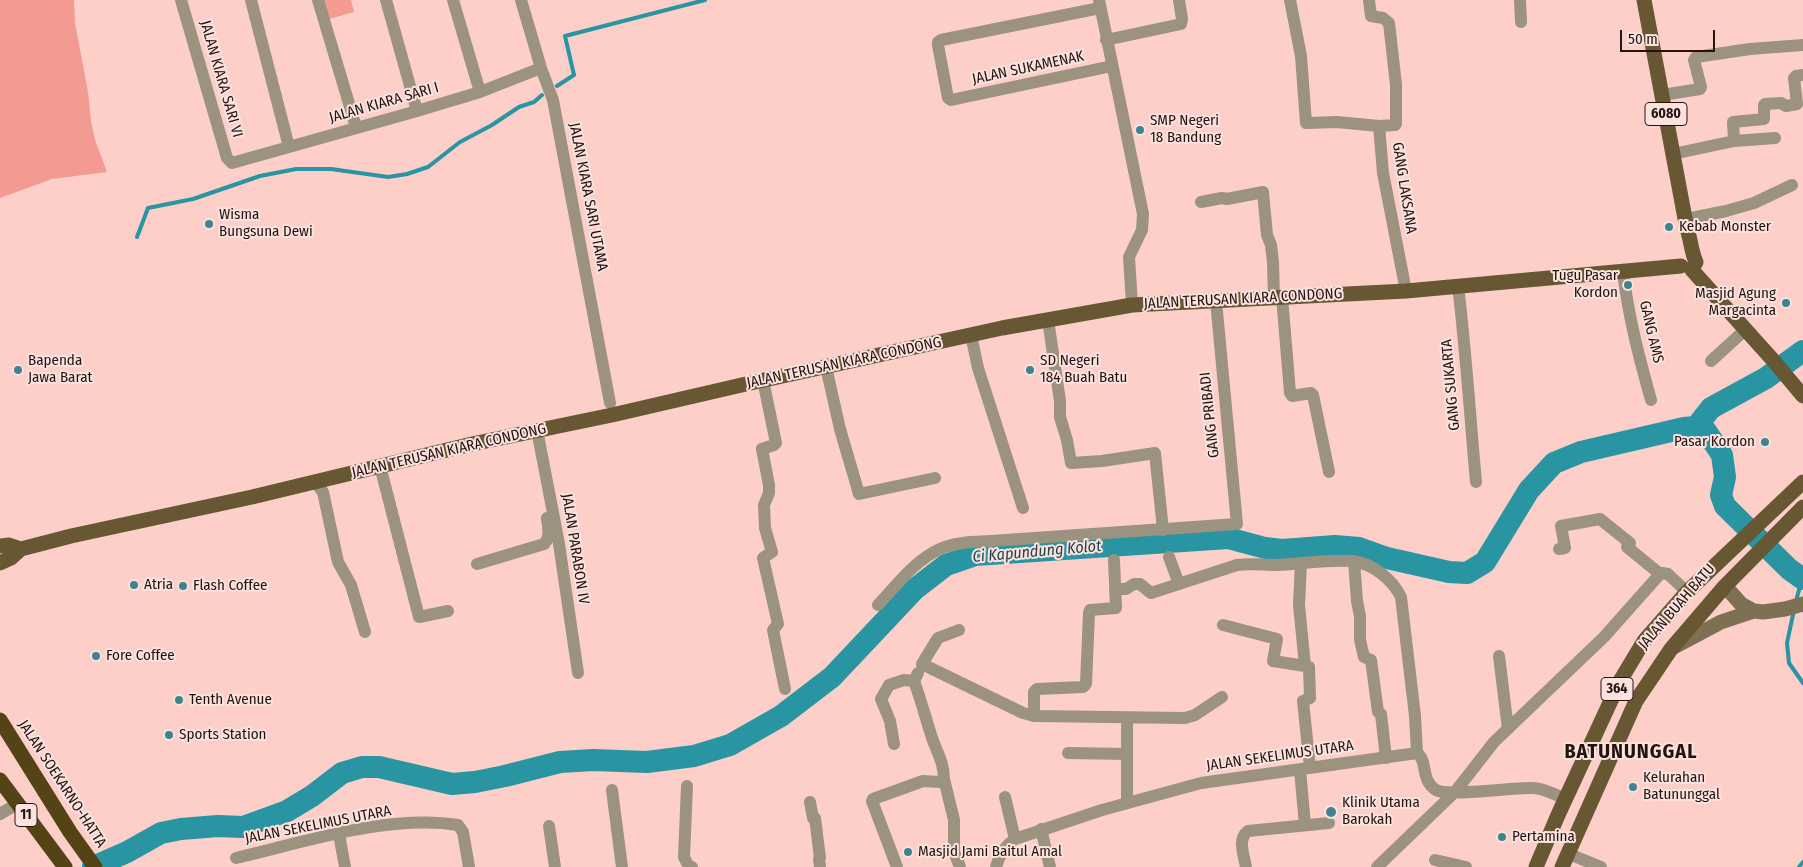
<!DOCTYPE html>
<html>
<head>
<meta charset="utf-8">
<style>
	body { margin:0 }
	#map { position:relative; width:1803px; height:867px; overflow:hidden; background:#fdcfc8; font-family:"Fira Sans Condensed",sans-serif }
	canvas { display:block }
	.scale { position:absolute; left:1620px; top:30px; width:95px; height:22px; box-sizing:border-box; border:2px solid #261310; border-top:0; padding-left:6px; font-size:15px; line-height:18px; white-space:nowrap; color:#261310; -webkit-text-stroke:4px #fae2de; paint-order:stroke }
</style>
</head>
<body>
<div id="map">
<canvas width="1803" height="867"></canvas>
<div class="scale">50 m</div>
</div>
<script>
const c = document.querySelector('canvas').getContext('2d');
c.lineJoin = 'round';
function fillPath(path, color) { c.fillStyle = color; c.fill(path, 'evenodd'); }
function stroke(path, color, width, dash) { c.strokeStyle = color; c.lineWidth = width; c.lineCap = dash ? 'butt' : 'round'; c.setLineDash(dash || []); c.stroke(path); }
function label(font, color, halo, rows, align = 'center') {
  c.font = font + ' "Fira Sans Condensed",sans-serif'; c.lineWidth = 4; c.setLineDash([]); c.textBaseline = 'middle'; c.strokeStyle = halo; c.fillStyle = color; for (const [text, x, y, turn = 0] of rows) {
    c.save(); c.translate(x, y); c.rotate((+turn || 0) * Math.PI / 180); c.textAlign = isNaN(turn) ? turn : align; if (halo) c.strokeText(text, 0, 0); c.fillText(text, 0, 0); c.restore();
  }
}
const green = new Path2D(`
	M0 0H74L75 23 88 92 91 121 95 140 107 172 52 179 0 198Z
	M323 0H351L354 12 329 19Z`);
const stream = new Path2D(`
	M557 86 574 75 565 36 705 0
	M137 237 148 208 193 199 260 176 296 169H331L388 177 407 174 428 167 460 142 492 125 519 107 534 102 542 95
	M1796 601 1802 579
	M1794 610 1787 643 1789 663 1803 683
	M1799 867 1803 862`);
const river = new Path2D(`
	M1696 427 1711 408 1766 378 1803 351
	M93 867 127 852 161 833 181 829 218 826 243 827 287 811 312 796 342 773 362 767H379L452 784 475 782 505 776 560 762 593 760 647 762 694 756 730 745 781 716 832 677 915 589 946 565 975 555 1228 538 1265 548 1282 550 1335 546 1359 548 1387 558 1449 572 1467 573 1485 562 1529 490 1554 463 1581 452 1684 428 1696 427 1706 431 1722 455 1725 477 1721 495 1725 506 1789 569 1803 579`);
const street = new Path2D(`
	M181 0 227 158 232 163 417 111 480 92 541 68
	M251 0 289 147
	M318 0 356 127
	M386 0 417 111
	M453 0 480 92
	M521 0 541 68 553 100 610 403
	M1099 0 1143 214 1142 230 1129 257 1132 305
	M1290 0 1301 56 1306 123 1337 122 1379 126
	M1369 0 1371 16 1383 18 1389 23 1396 85V124L1395 125 1379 126 1383 173 1406 291
	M1520 0 1521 22
	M1100 8 941 40 938 42V45L948 98 951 100 1112 66
	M1106 40 1181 24 1182 19 1179 0
	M1662 95 1700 89 1701 87 1694 60 1696 57 1750 49 1803 45
	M1734 141 1775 138
	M1673 154 1734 141 1733 122 1764 119V105L1765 104 1781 103 1786 106 1797 104 1794 78 1796 76 1803 75
	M1201 202 1222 198 1227 199 1263 192 1267 235 1271 245 1273 262 1274 298
	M1686 219 1726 211 1754 203 1792 185
	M1623 271C1628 315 1639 357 1651 400
	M1458 286C1466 351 1470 417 1476 482
	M1282 297 1290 393 1292 396 1311 393 1313 395 1329 472
	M1048 320 1060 401V417L1067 440 1071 463 1102 461 1155 453 1163 530
	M971 335 978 368 1023 508
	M1711 361 1746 329
	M826 367 840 429 859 494 935 478
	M763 380 776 443 774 445 762 449 769 485V493L764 505 765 528 772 552 763 558 778 624 773 630 785 689
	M537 430 559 544 578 673
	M380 466 419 617 448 611
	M315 482 323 492 338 562 351 585 365 632
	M1559 549 1565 548 1561 526 1600 519 1630 543 1627 547 1660 574
	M1169 557 1179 584
	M1354 561 1357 601 1360 616V640L1364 657 1371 660 1378 712 1381 714 1386 758
	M477 564 544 544C551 537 548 527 547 518
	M1115 589H1126L1134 584H1140L1151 593 1237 565C1250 563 1263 565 1276 565 1300 564 1329 559 1353 561 1373 564 1392 579 1401 597L1415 716 1417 753
	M878 605C897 585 915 560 940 549 955 542 974 542 991 541L1237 524 1216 301
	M1223 625 1277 639 1273 661 1305 666 1299 605 1301 563
	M959 630 938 638 922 664 1023 713 1034 716 1185 718 1195 715 1222 697
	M1499 656 1508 729
	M1309 667 1310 698 1303 701 1310 768
	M1034 716V692L1037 689 1083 687 1086 684 1089 613 1090 610 1116 608 1114 560
	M1127 718V803
	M894 744 890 721 881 699 889 685 904 680 914 681 918 673
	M1068 753 1127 754
	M1300 770 1305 825
	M944 779 954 820V852L960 867
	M687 786 684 857 688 865 692 867
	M612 790 622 867
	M1005 797 1015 839
	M810 802 813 818H815L820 858 819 859 820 867
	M0 814 17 804
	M549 826 555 867
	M1041 829 1050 867
	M339 834 345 867
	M1569 854 1601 867
	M236 858C305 842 388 814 458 825L463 832 469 867
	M1435 860 1466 867
	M897 867 872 801 873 799 923 781 940 782 944 779C944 763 937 752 932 738 926 719 921 700 914 681
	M996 867C1000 854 1004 847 1015 839L1102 810 1201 783 1417 753C1428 760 1420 780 1436 790 1448 797 1514 787 1533 788 1543 788 1556 795 1566 799
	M1246 867C1244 855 1237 839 1248 831L1329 823
	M1377 867 1455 792 1494 742 1604 637 1660 574 1662 573 1668 574 1687 592`);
const secondary = new Path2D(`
	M1725 586 1741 604 1754 611
	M1674 647 1721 622 1754 611 1763 612 1785 609 1803 604`);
const primary = new Path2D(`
	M1644 0 1687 229C1691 240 1691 251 1696 262L1692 270
	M1692 270 1772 359 1803 396
	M0 546 9 545 21 549
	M0 563 11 558 21 549 71 536 252 497 472 444 612 415 746 384 1002 328 1132 305 1406 291 1681 266
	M1536 867 1558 815 1620 681 1644 641 1687 592 1803 482
	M1562 867 1636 701 1671 649 1725 586 1803 507`);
const highway = new Path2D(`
	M0 720 70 832 95 867
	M0 780 65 867`);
const markers = [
	[1140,130,5,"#3e848f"],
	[209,224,5,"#3e848f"],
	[1669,227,5,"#3e848f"],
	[1628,285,5,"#3e848f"],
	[1786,303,5,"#3e848f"],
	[18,370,5,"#3e848f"],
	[1030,370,5,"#3e848f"],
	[1765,442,5,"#3e848f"],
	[134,585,5,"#3e848f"],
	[183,586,5,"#3e848f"],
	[96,656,5,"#3e848f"],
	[179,700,5,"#3e848f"],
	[169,735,5,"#3e848f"],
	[1633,787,5,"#3e848f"],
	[1331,812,6,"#3e848f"],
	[1502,837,5,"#3e848f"],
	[908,852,5,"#3e848f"]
];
const shields = [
	[1666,114,42],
	[1617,689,32],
	[26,815,22]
];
const shieldNames = [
	["6080",1666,114],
	["364",1617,689],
	["11",26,815]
];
const streetNames = [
	["JALAN SUKAMENAK",1028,68,-12],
	["JALAN KIARA SARI VI",221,79,74],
	["JALAN KIARA SARI I",384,103,-16],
	["GANG LAKSANA",1404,188,81],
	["JALAN KIARA SARI UTAMA",588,197,79],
	["JALAN TERUSAN KIARA CONDONG",1243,299,-3],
	["GANG AMS",1651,332,77],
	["JALAN TERUSAN KIARA CONDONG",844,363,-12],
	["GANG SUKARTA",1451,385,-95],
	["GANG PRIBADI",1210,415,-96],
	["JALAN TERUSAN KIARA CONDONG",449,451,-13],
	["JALAN PARABON IV",575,549,81],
	["JALAN BUAH BATU",1677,607,-49],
	["JALAN SEKELIMUS UTARA",1280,756,-8],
	["JALAN SOEKARNO-HATTA",62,784,57],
	["JALAN SEKELIMUS UTARA",318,825,-11]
];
const poiNames = [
	["SMP Negeri",1150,121],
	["18 Bandung",1150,138],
	["Wisma",219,215],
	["Bungsuna Dewi",219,232],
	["Kebab Monster",1679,227],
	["Tugu Pasar",1618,276,"right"],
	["Kordon",1618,293,"right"],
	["Masjid Agung",1776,294,"right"],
	["Margacinta",1776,311,"right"],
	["Bapenda",28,361],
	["Jawa Barat",28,378],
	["SD Negeri",1040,361],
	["184 Buah Batu",1040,378],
	["Pasar Kordon",1755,442,"right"],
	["Atria",144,585],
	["Flash Coffee",193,586],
	["Fore Coffee",106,656],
	["Tenth Avenue",189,700],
	["Sports Station",179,735],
	["Kelurahan",1643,778],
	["Batununggal",1643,795],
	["Klinik Utama",1342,803],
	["Barokah",1342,820],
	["Pertamina",1512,837],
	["Masjid Jami Baitul Amal",918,852]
];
const waterNames = [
	["Ci Kapundung Kolot",1037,552,-5]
];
const districtNames = [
	["BATUNUNGGAL",1631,752]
];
fillPath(green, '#f39b90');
stroke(stream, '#2994a2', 4);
stroke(river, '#2994a2', 22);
stroke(street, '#9b937f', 12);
stroke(secondary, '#7d7053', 15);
stroke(primary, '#675833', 15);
stroke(highway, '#544314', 15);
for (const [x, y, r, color] of markers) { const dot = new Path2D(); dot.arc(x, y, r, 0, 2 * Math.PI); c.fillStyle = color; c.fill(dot); stroke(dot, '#fae2de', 2); }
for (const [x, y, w] of shields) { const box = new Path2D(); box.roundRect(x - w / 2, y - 11.5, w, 23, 4); c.fillStyle = '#fae2de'; c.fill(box); stroke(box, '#261310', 1); }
label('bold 14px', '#261310', null, shieldNames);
label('15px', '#261310', '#fae2de', streetNames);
label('15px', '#261310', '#fae2de', poiNames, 'left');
label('italic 16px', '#254449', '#fae2de', waterNames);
c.letterSpacing = '1px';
label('bold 20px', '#261310', '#fae2de', districtNames);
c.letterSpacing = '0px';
</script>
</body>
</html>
